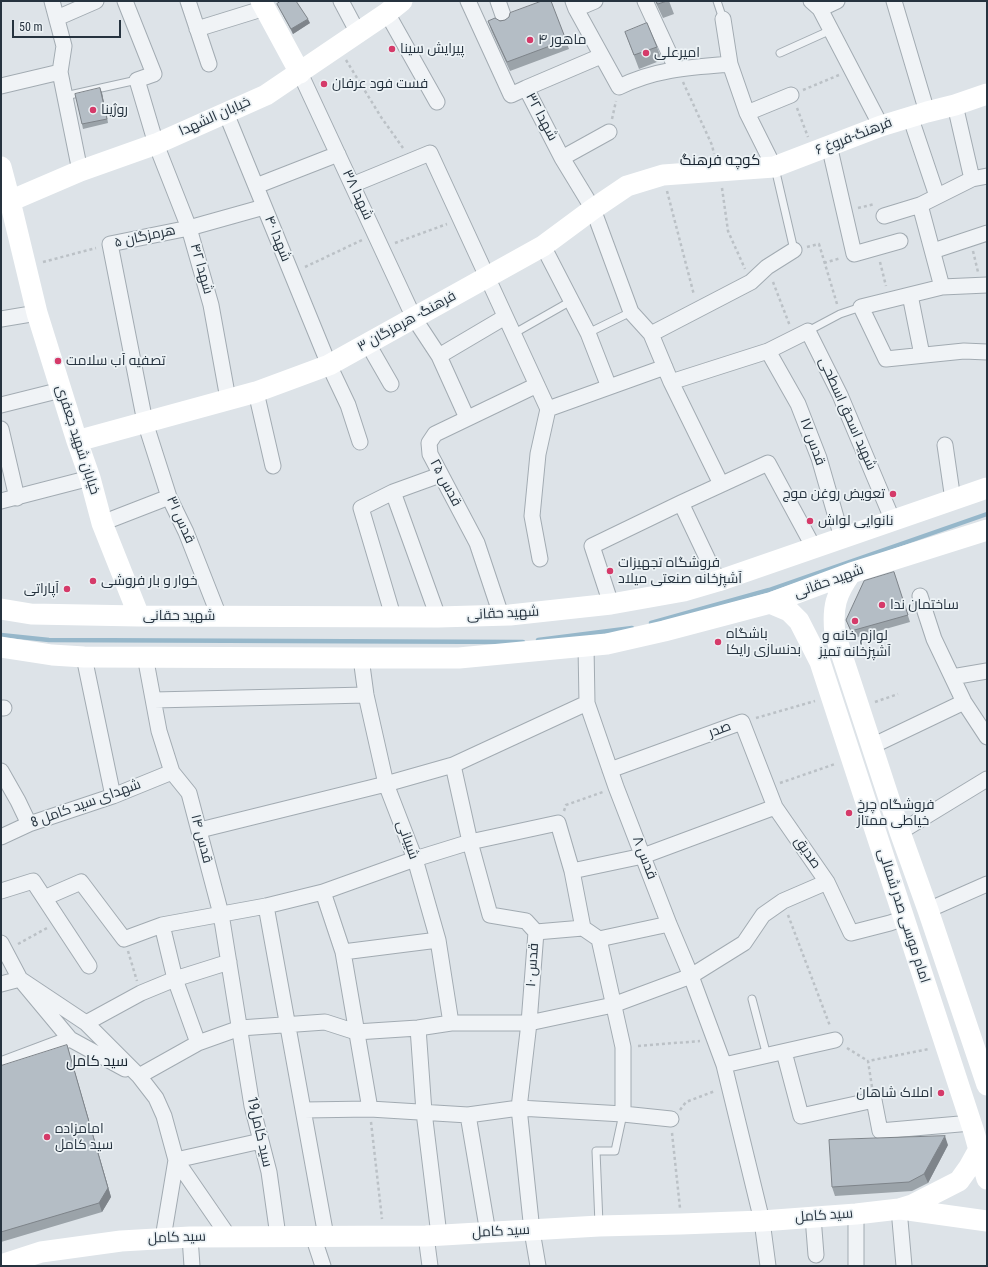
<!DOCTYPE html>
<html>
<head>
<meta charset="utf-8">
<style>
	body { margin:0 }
	#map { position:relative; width:988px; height:1267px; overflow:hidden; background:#dde3e8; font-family:"Roboto Condensed",sans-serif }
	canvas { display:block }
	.frame { position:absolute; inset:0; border:2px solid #26333f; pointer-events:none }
	.scale { position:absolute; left:12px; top:20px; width:109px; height:18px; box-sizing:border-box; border:2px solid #26333f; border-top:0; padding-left:5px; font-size:12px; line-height:14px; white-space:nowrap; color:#26333f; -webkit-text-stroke:3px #ecf2f5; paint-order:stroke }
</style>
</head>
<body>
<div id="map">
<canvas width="988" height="1267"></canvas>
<div class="frame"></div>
<div class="scale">50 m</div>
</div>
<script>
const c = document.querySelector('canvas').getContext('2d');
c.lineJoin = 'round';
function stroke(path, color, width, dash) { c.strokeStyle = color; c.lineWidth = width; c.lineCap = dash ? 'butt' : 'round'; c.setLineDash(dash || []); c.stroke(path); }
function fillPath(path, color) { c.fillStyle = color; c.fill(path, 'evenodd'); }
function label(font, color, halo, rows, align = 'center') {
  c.font = font + ' "Roboto Condensed",Cairo,sans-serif'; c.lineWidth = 3.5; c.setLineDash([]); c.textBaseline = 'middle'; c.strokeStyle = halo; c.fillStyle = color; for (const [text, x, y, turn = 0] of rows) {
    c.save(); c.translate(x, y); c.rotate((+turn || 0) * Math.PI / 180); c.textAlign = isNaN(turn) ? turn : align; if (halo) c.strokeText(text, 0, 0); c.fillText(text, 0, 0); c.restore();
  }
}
const stream = new Path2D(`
	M651 623 769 590 987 514
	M1 635 49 640 523 642
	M538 640 632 628`);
const path = new Path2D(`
	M346 60 381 117 403 148
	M683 82 712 145 714 154
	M803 90 839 75
	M797 108 808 137
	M612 119 616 101
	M722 188 728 231 745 269
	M667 191 694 295
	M858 208 875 204
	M395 243 447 224
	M807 247 819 244 837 304
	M973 251 978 272
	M43 262 96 248
	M880 262 886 286
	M824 263 841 258
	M305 267 362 240
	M773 282 790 326
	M875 702 898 694
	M756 718 815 701
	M780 783 835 764
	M564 811 566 805 603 792
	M788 915 830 1026
	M18 944 47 928
	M128 951 137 981
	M638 1046 700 1041
	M847 1048 868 1061
	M872 1087 868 1061 929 1049
	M680 1110 686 1102 715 1091
	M371 1122 382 1219
	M672 1133 680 1208`);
const lane = new Path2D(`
	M717 1 723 19
	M780 53 831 30
	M65 96 137 80
	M775 168 794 250
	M808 331 840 314 861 307
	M588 333 631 312
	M513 334 571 301
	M752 999 767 1056
	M599 1224 596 1151H615L623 1114`);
const street = new Path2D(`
	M52 1 64 46 60 72 80 171
	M125 1 154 74 137 80 156 144 189 228 211 305 228 399
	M188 1 209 64
	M341 1 358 33
	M468 1 511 95 526 88 562 158 593 209 631 312 651 334 671 382 721 484
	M498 1 505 21
	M573 1 576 9 619 87C655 69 691 67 730 64
	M645 1 676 68
	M811 1 820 9 881 126
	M894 1 927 112
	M576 9 595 1
	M820 9 837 1
	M387 13 437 102
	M57 18 96 1
	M723 19 730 64 747 113 774 167
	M197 29 265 8
	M300 73 414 318 439 356 467 418
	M1 86 60 72
	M526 88 601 56
	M955 105 972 179
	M226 113 329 365 348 405 360 442
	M747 113 791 95
	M910 116 937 196
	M829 145 854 254 900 241
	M562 158 609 132
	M352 185 430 153 548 409 538 454 532 516 540 559
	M256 186 338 154
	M920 205 942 287
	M884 216 920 205 972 179 987 176
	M543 246 588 333 609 387
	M933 251 987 233
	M987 285 942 287 861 307 886 359 964 351 987 352
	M910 295 922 355
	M1 319 37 313
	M651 334 751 282 767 267 794 250
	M368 344 391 384
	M768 351 798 404 819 458 842 538
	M439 356 505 317
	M671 382 768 351 808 331 840 395 893 521
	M256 392 273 466
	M1 405 61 390
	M548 409 665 367
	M1 429 17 498
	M945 445 953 500
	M393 492 438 617
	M1 501 90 478
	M681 503 718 581
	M102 523 169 497
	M920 596 934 639 964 702 987 737
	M611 604 592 546 681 503 768 463 814 548
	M501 615 477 543 430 454 429 443 435 434 537 385
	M219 616 186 532 169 497 145 422 110 244 189 228 264 207
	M393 616 361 508 393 492 440 475
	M586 646 587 703 616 787 669 924 691 976 724 1065 762 1221 768 1266
	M145 656 159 731 172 772 189 793 221 914 252 1106 269 1172 278 1236
	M84 657 113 796
	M361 658 366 695 386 784 415 859 438 940 451 1023
	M952 677 987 671
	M154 700 366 695
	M1 708H4
	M872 746 964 702
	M453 765 470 842 490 915 526 921 536 932 529 1023 519 1108 532 1231 538 1266
	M610 770 742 722 775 807 827 882 851 933 890 923 904 918
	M1 771 18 801 29 824
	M200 830 386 784 453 765 587 703
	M900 832 987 779
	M1 837 29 824 113 796 172 772
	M572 871 643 856 775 807
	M1 891 33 881 89 966
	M323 892 343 952 370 1109
	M44 898 81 882 124 939 162 925 266 906 323 892 415 859 470 842 558 823 572 871 583 928
	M266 906 326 1236
	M928 910 987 884
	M162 925 175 979 198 1043
	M536 932 583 928 599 939 623 1047V1114
	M599 939 669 924
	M1 943 20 979 70 1039 125 1069
	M343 952 438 940
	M20 979 86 1023 139 1076 156 1098 164 1116 176 1160 229 1237
	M1 984 20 979
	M86 1023 141 993 175 979 229 962
	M418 1028 424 1112 439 1235
	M784 1052 801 1116 874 1100 880 1131 971 1123
	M1 1065 70 1039
	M724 1065 835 1040
	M139 1076 198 1043 240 1028 325 1022 356 1032 418 1028 451 1023H529L613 1005 691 976 744 943 763 915 783 901 827 882
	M304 1110 370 1109 468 1115 519 1108 623 1114 671 1119
	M468 1115 488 1233
	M176 1160 261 1141
	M899 1209 904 1266
	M856 1214V1266
	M813 1217 816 1255
	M313 1236 323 1266
	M426 1236 430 1266
	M190 1237 192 1266
	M163 1238 176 1160`);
const secondary = new Path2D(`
	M261 1 300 73
	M1 167 10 201 37 313 77 441 90 478 102 523 139 616
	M10 201 80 171 156 144 266 95 387 13 402 1
	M77 441 256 392 329 365 543 246 593 209 627 186 663 175 774 167 881 126 927 112 955 105 987 94
	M851 573C836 594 832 607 835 634L900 832 928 910 987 1085
	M770 603 789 611 799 621 820 662 974 1132 987 1179
	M1 609 31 614 139 616 438 617 510 615 611 604 684 591 718 581 987 488
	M1 647 52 655 84 657 361 658H459L607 644 664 631 770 603 851 573 987 530
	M901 1209 987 1221
	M1 1265 41 1252 121 1241 190 1237 426 1236 599 1226 681 1224 762 1221 856 1214 899 1209 912 1205 959 1181 969 1167 979 1149 987 1147`);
const wall = new Path2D(`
	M551 1 569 49 510 71 491 30 488 21 505 20Z
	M655 1H669L674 14 663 18Z
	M277 4 310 23 293 34 279 8Z
	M625 32 657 47 662 60 639 69Z
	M100 88 102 93 108 123 83 129 82 124Z
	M894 572 910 622 854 638 846 620Z
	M70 1055 111 1197 102 1212 1 1242V1066Z
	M948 1145 928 1183 912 1191 835 1196 832 1187Z`);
const shadedWall = new Path2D(`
	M308 19 310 23 293 34 291 29Z
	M100 88 102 93 108 123 107 119Z
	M67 1045 70 1055 111 1197 102 1212 99 1203Z
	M945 1136 948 1145 928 1183 924 1174Z`);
const building = new Path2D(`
	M281 1H296L308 19 291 29 277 4Z
	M542 1H551L566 40 507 62 488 21 495 18 500 21 505 20 509 17 510 13Z
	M656 1H667L658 4Z
	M647 23 657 47 634 55 625 32Z
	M100 88 107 119 82 124 75 94Z
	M894 572 908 615 851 631 846 620 864 581Z
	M67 1045 108 1188 99 1203 1 1232V1066Z
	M945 1136 924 1174 909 1182 832 1187 829 1140Z`);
const markers = [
	[530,40,4,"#d53a69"],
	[392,49,4,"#d53a69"],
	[646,53,4,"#d53a69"],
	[324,84,4,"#d53a69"],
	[93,110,4,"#d53a69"],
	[58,361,4,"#d53a69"],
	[893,494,4,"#d53a69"],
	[810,521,4,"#d53a69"],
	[610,571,4,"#d53a69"],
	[93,581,4,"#d53a69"],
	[67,589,4,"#d53a69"],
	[882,605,4,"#d53a69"],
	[855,621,4,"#d53a69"],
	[718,642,4,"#d53a69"],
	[849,813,4,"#d53a69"],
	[941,1093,4,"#d53a69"],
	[47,1137,4,"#d53a69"]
];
const poiNames = [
	["ماهور ۴",538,40],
	["پیرایش سینا",400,49],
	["امیرعلی",654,53],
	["فست فود عرفان",332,84],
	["روژینا",101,110],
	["تصفیه آب سلامت",66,361],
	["تعویض روغن موج",885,494,"right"],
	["نانوایی لواش",818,521],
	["فروشگاه تجهیزات",618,563],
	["آشپزخانه صنعتی میلاد",618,579],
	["خوار و بار فروشی",101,581],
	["آپاراتی",59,589,"right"],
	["ساختمان ندا",890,605],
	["باشگاه",726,634],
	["بدنسازی رایکا",726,650],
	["لوازم خانه و",855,636,"center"],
	["آشپزخانه تمیز",855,652,"center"],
	["فروشگاه چرخ",857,805],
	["خیاطی ممتاز",857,821],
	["املاک شاهان",933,1093,"right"],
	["امامزاده",55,1129],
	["سید کامل",55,1145]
];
const streetNames = [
	["خیابان الشهدا",215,117,-24],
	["شهدا ۳۲",541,117,62],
	["فرهنگ-فروغ ۶",854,137,-21],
	["شهدا ۳۸",357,195,65],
	["هرمزگان ۵",145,237,-12],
	["شهدا ۴۰",277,239,68],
	["شهدا ۴۲",201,269,74],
	["فرهنگ- هرمزگان ۳",407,322,-29],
	["شهید اسحق اسطحی",847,414,66],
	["خیابان شهید جعفری",77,440,72],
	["قدس ۱۷",812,442,70],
	["قدس ۲۵",445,483,62],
	["قدس ۳۱",180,520,66],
	["شهید حقانی",829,582,-20],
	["شهید حقانی",503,614,-3],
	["شهید حقانی",179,616],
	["صدر",720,730,-20],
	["شهدای سید کامل 8",86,804,-20],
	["قدس ۱۴",201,839,75],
	["شیبانی",407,840,70],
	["صدیق",807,853,55],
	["قدس ۸",644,858,69],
	["امام موسی صدر شمالی",903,916,72],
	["قدس ۱۰",533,965,-86],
	["سید کامل19",259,1132,77],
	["سید کامل",824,1216,-4],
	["سید کامل",501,1232,-3],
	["سید کامل",177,1238,-2]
];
const neighbourhoodNames = [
	["کوچه فرهنگ",720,161],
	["سید کامل",97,1062]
];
stroke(stream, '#96b7ca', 4.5);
stroke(lane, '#a2abb2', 9);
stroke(street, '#a2abb2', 17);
stroke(path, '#bbc1c6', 2.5, [3, 3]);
stroke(lane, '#f0f3f6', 7);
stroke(street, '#f0f3f6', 15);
stroke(secondary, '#fff', 21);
fillPath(wall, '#9ba3a9');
fillPath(shadedWall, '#7e848a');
fillPath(building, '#b4bdc5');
stroke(building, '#7e848a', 1);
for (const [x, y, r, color] of markers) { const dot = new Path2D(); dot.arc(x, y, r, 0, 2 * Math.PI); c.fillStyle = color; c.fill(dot); stroke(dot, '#ecf2f5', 1.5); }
label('14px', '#26333f', '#ecf2f5', poiNames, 'left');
label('14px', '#26333f', '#ecf2f5', streetNames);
label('15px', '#182430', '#ecf2f5', neighbourhoodNames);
</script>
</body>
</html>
